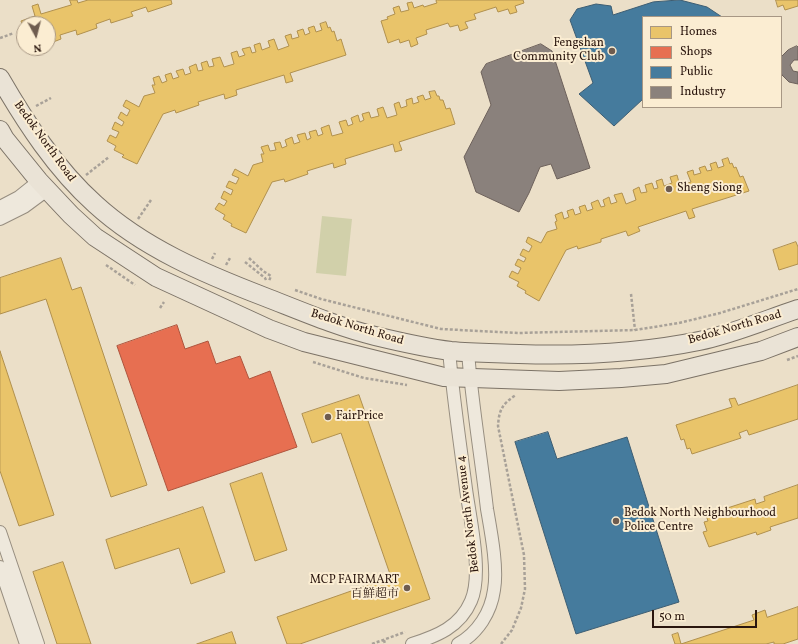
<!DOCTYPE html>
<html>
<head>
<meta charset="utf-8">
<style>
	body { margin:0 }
	#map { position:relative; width:798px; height:644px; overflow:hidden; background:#ebdfc8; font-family:Vollkorn,serif }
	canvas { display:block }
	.legend { position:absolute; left:642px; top:16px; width:140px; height:92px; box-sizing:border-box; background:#fbedd2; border:1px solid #a79784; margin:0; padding:5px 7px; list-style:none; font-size:12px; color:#2a160e }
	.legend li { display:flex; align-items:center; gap:8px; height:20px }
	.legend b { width:20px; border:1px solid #a79784 }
	.north { position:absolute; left:16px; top:16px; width:40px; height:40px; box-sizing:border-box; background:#fbedd2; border:1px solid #a79784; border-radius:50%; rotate:173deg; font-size:11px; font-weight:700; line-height:16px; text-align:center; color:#2a160e }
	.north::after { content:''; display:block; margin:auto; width:14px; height:18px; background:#6e5c4f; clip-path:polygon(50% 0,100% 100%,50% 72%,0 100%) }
	.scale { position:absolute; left:652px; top:610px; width:105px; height:18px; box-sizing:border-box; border:2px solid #2a160e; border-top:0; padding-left:5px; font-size:12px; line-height:14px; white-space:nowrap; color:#2a160e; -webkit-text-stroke:3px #fbedd2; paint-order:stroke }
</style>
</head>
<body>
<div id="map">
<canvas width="798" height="644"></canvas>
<ul class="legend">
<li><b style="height:11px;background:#e9c46a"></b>Homes</li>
<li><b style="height:11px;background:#e76f51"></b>Shops</li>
<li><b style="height:11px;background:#457b9d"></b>Public</li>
<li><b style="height:11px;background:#8a817c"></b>Industry</li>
</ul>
<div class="north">N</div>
<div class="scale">50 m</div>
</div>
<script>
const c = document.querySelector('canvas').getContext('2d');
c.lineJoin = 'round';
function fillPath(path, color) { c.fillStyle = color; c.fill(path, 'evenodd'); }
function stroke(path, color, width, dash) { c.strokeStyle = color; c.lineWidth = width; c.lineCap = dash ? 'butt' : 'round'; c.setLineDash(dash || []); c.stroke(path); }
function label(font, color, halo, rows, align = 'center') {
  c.font = font + ' Vollkorn,"Noto Serif SC",serif'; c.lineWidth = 4; c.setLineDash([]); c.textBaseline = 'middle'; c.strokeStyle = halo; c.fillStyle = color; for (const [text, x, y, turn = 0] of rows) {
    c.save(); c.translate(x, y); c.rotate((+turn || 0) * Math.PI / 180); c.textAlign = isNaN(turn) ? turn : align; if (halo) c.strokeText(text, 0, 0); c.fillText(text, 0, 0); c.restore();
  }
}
const green = new Path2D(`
	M322 216 352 219 346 276 316 273Z`);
const homes = new Path2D(`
	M70 0H77L78 3 88 0H171L172 4 148 12 146 7 131 12 133 16 111 23 110 19 96 24 97 28 77 35 76 30 60 35 61 39 48 44V24H24V30L21 21 35 16 32 6 38 4 41 14 71 5Z
	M438 0H523L524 3 515 6 517 12 510 14 508 9 498 12 496 7 474 14 476 19 465 22 468 28 460 31 458 25 450 27 448 23 426 30 427 34 416 38 418 44 411 47 409 40 400 43 399 39 388 43 381 21 388 19 387 17 395 14 393 8 399 6 401 12 409 10 407 3 412 2 414 8 423 5 424 7 437 3 436 1Z
	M776 0H798V6L785 10 783 5 778 7Z
	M326 22 328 28 330 27 332 32 334 31 337 41 341 39 346 55 290 73 293 81 286 83 284 75 236 90 237 95 225 99 224 94 198 102 199 105 176 113 175 110 163 114 137 164 122 157 124 155 114 150 116 146 107 141 110 135 116 138 119 132 112 129 115 122 122 126 124 122 118 118 121 112 127 116 130 110 123 106 126 100 139 107 144 96 155 93 152 85H155L153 78 159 76 162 83 167 81 165 75 171 73 173 79 179 77 176 71 183 69 185 75 191 73 189 67 196 64 198 71 203 70 201 63 207 61 209 67 214 66 212 59 220 57 224 67 234 64 231 53 237 51 239 57 245 55 242 49 250 47 252 53 256 52 254 45 260 43 262 50 270 47 268 41 274 39 278 50 289 46 285 36 291 34 292 39 299 37 297 31 303 29 305 35 310 33 308 28 314 26 316 32 322 30 320 24Z
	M435 91 437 96H439L440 100H443L446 109 450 108 455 124 399 142 402 150 395 152 393 144 345 159 346 164 334 168 333 163 307 171 308 174 285 182 284 179 272 182 246 233 231 226 232 224 223 219 225 215 215 209 219 203 224 206 227 201 221 198 224 191 231 195 233 190 226 187 229 181 236 184 239 178 232 175 235 169 248 176 253 165 263 162 261 154H264L261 147 268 145 270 151 276 150 274 143 280 142 282 148 287 146 285 140 292 137 294 144 300 142 297 135 305 133 307 140 311 138 309 132 316 130 318 136 323 134 321 128 329 125 332 136 343 133 339 122 346 120 348 126 353 124 351 118 358 115 360 122 364 120 362 114 369 112 371 118 379 116 377 109 383 107 387 118 397 115 394 104 399 102 401 108 407 106 406 100 412 98 413 104 419 102 417 97 423 95 425 100 431 98 429 92Z
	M728 158 730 164 732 163 734 168 736 167 740 177 743 176 749 191 692 209 695 217 689 219 686 211 638 227 640 231 628 236 626 231 601 239V242L578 249 577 246 566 250 539 301 525 293 526 291 517 286 519 282 509 277 512 271 518 274 521 268 515 265 518 259 524 262 526 258 520 255 523 249 529 252 532 246 526 242 528 237 541 243 547 232 557 229 555 222 557 221 555 215 562 212 564 219 569 217 567 211 573 209 575 215 581 213 579 207 585 205 587 211 593 209 591 203 598 200 601 207 605 206 603 200 609 197 611 204 617 202 614 195 622 193 626 204 636 200 633 190 639 187 641 193 647 192 645 185 652 183 654 189 658 188 656 181 662 179 664 186 672 183 670 177 677 175 680 186 691 182 687 172 693 170 694 175 701 173 699 168 705 166 707 171 712 170 710 164 716 162 718 168 724 166 722 160Z
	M796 242 798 247V264L779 270 773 250Z
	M61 258 72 290 81 287 147 485 111 497 46 299 0 314V278Z
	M0 351 54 515 19 526 0 471Z
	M798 385V419L749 435 747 430 739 433 741 438 692 454 690 448 687 449 684 439 681 440 676 425 732 407 729 399 735 398 738 405Z
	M359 395 430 599 300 644H287L277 617 391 577 341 433 312 443 302 414Z
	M262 473 287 550 255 561 230 484Z
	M798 485V518L770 527 771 530 757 535 756 532 709 547 703 532 707 531 704 522 708 521 706 515 755 499 756 504 765 501 764 497Z
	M203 507 225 572 191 584 179 548 115 569 106 540Z
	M63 562 91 644H57L33 572Z
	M798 607V639L783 644H774V642L766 644H681L754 620 752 615 765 610 767 617Z
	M232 632 236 644H197Z
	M678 633 681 644H675L672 635Z`);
const shops = new Path2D(`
	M177 325 185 349 208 341 216 364 240 356 249 379 270 371 297 447 168 491 117 346Z`);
const public = new Path2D(`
	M680 0 707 7 722 17H643V99L614 126 579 94 593 83 570 20 577 9 596 4 611 6 613 15 653 2Z
	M548 432 557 459 627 437 679 602 576 634 515 442Z`);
const industry = new Path2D(`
	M541 44 552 51 590 168 557 179 551 164 540 167 529 193 519 212 476 192 464 157 491 105 481 72 486 64Z
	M797 46 798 47V60H794L790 65 793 71 798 72V84L789 82 782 75 781 72V57L788 50Z`);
const path = new Path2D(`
	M0 38 14 33
	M36 106 51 98
	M86 175 109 157
	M138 219 151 200
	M249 258 263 271 271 276 269 281
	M212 259 215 253
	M245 262 265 278 266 280
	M106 265 135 285
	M226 265 230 258
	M295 290 321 299 441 329 518 333 635 330 679 323 720 313 798 289
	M631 294 635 330
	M160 308 164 302
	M787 360 798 356
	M313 362 364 378 407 385
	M384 640 385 644
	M372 644 405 632
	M501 644 512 630 521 608 525 589 524 555 498 426C499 410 502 404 516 395`);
const street = new Path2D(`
	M0 207 19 197 39 181
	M0 219 24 207 47 190
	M0 532 38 644
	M0 567 26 644
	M412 644C437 636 460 627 471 601 483 574 470 519 466 489 460 443 453 397 449 350
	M458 644C478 633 491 612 494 590 498 568 491 532 487 509 481 456 472 404 468 352`);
const primary = new Path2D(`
	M0 78C26 123 56 169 95 204 143 248 205 274 265 297 301 311 338 327 375 336 400 342 426 348 451 351 473 353 496 353 519 354 579 356 640 353 699 341 733 334 765 320 798 309
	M0 130 5 139 39 181 71 215 95 237 156 277 269 329 304 342 444 377 559 381 621 378 666 374 761 351 798 337`);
const markers = [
	[612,51,4,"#6e5c4f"],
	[669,189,4,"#6e5c4f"],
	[328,417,4,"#6e5c4f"],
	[616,521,4,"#6e5c4f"],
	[407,588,4,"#6e5c4f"]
];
const poiNames = [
	["Fengshan",604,44,"right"],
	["Community Club",604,58,"right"],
	["Sheng Siong",677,189],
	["FairPrice",336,417],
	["Bedok North Neighbourhood",624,514],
	["Police Centre",624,528],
	["MCP FAIRMART",399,581,"right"],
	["百鮮超市",399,595,"right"]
];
const streetNames = [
	["Bedok North Road",44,142,54],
	["Bedok North Road",357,328,17],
	["Bedok North Road",735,328,-16],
	["Bedok North Avenue 4",469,514,-97]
];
fillPath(green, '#d1d0aa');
fillPath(homes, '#e9c46a');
stroke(homes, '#b0904e', 1);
fillPath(shops, '#e76f51');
stroke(shops, '#ae543d', 1);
fillPath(public, '#457b9d');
stroke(public, '#3d5d72', 1);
fillPath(industry, '#8a817c');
stroke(industry, '#6d615b', 1);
stroke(street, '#978e80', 14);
stroke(primary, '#7c7367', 20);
stroke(path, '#a8a198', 2.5, [3, 2]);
stroke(street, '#eee8dc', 12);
stroke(primary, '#eae3d6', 18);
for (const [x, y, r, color] of markers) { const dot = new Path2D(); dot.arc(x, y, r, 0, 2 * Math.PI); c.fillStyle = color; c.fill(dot); stroke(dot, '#fbedd2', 1.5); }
label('12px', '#2a160e', '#fbedd2', poiNames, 'left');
label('12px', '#2a160e', '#fbedd2', streetNames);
</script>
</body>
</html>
